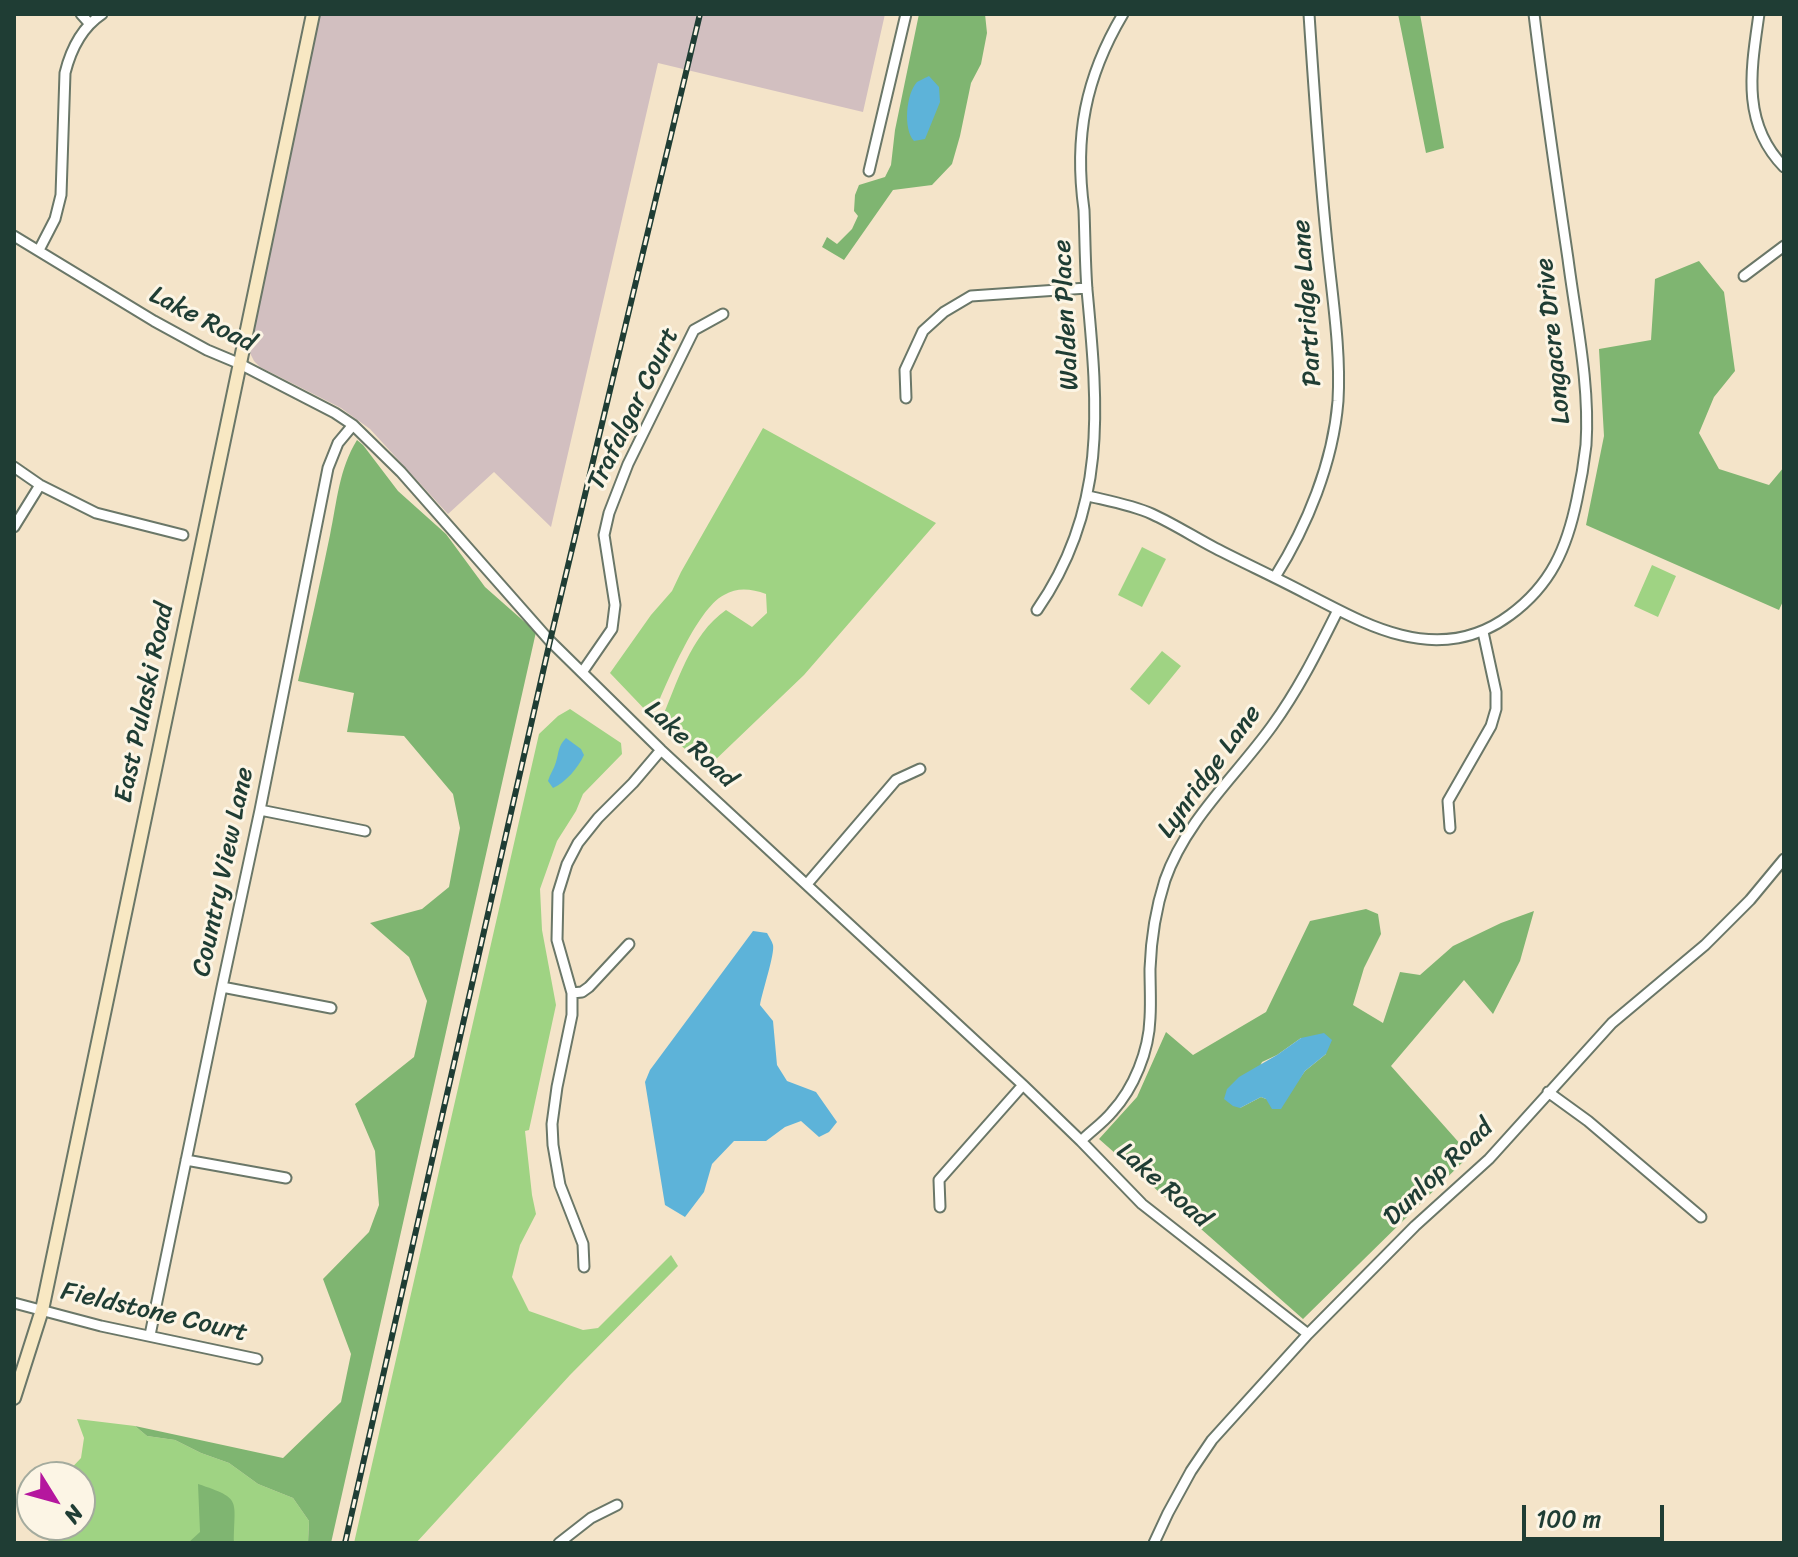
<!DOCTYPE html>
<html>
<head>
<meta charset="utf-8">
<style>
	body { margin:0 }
	#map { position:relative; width:1798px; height:1557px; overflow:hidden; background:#f4e4c9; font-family:Sriracha,sans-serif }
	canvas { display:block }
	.frame { position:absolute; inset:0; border:16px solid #1f3d34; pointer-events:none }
	.north { position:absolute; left:16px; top:1461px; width:80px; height:80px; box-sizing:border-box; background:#fcf5e5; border:2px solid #a4ab9e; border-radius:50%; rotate:127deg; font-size:22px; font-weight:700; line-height:32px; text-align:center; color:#1f3d34 }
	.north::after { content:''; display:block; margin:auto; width:28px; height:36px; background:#b5179e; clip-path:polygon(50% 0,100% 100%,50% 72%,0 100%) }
	.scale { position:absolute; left:1522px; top:1505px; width:142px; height:36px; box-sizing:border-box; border:4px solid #1f3d34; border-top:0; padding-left:10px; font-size:24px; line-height:28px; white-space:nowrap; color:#1f3d34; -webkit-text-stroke:6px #fcf5e5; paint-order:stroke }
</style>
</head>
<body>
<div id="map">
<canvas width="1798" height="1557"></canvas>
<div class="frame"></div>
<div class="north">N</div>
<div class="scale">100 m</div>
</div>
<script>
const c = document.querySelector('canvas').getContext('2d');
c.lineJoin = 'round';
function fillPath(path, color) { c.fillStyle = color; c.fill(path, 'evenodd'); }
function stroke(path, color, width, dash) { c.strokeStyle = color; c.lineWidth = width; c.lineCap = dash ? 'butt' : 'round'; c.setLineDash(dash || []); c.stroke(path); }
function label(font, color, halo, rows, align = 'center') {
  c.font = font + ' Sriracha,sans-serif'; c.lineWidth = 6; c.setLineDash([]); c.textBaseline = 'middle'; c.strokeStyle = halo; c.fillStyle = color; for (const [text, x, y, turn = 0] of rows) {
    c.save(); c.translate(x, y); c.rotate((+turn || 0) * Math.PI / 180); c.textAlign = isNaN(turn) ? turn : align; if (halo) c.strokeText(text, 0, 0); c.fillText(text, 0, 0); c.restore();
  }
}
const industrial = new Path2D(`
	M320 14H885L863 112 658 63 551 527 494 472 448 514 370 429 341 408 260 367 254 361 250 353 251 342Z`);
const green = new Path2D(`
	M763 428 936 523 804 675 711 764H703L660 728V723C677 684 690 635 726 610L752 627 767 613 766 594C751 589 738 587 724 595 696 609 665 688 652 717L610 673 651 615 672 591 681 572Z
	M1142 547 1166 559 1142 607 1118 595Z
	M1652 565 1676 576 1658 617 1634 606Z
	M1162 651 1181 666 1149 705 1130 689Z
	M570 709 621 743 622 754 583 794 576 811 557 841 540 889 542 930 556 1005 529 1130 525 1131 532 1195 536 1214 520 1245 512 1277 529 1311 583 1330 598 1328 671 1255 678 1266 570 1375 416 1543H354L539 734 558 716Z
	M77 1419 135 1426 147 1436 175 1440 201 1453 229 1463 258 1484 293 1498 309 1521 308 1543H47L53 1533 55 1525H80V1477H63L81 1458 84 1438Z`);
const forest = new Path2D(`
	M919 14H985L987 33 981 64 971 83 960 136 952 164 932 185 893 190 844 260 822 247 827 237 837 244 852 229 858 216 854 211 855 195 859 185 885 177 891 165 895 130Z
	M1398 14H1420L1444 148 1426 153Z
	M1699 261 1724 292 1735 371 1714 397 1699 433 1719 469 1769 485 1784 467V599L1779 610 1586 525 1604 436 1599 349 1651 340 1655 279Z
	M357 440 363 445 398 491 446 534 485 587 536 632 331 1543H308L309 1521 293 1498 258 1484 229 1463 201 1453 175 1440 147 1436 135 1426 283 1458 341 1402 351 1354 323 1279 369 1232 379 1205 375 1151 355 1104 414 1057 427 1001 409 957 370 923 422 909 449 887 460 828 453 794 404 736 347 732 354 693 298 681C309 632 320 584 330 535 337 502 339 469 357 440Z
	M1366 909 1378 914 1381 934 1364 968 1353 1005 1383 1023 1400 972 1420 975 1453 946 1501 923 1534 911 1520 961 1493 1014 1464 980 1391 1066 1470 1155 1303 1319 1099 1139 1137 1097 1166 1032 1193 1055 1266 1012 1310 921ZM1301 1038 1326 1054 1305 1071 1297 1082 1266 1099 1261 1097 1240 1108 1262 1062 1277 1055Z
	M198 1484C243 1499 234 1499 234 1543H188L200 1532Z`);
const water = new Path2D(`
	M929 76 939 87 940 102 925 139 914 141C903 129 906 94 917 82 919 81 927 77 929 76Z
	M566 738 581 749 584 755C578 768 566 782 553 788L548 781C550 774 554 769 556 762 559 752 558 746 566 738Z
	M753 931 767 933C769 937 772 941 773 945 775 954 762 992 760 1005L773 1021 777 1065 787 1081 816 1092 837 1122 829 1132 819 1137 801 1121 785 1127 766 1141H734L712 1164 704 1192 685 1217 665 1205 645 1082 650 1070Z
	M1324 1033 1332 1040 1326 1054 1305 1071 1281 1109H1272L1266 1099 1261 1097 1240 1108 1233 1106 1224 1099 1227 1089 1239 1077 1277 1055 1301 1038Z`);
const street = new Path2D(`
	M81 14 89 23
	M1759 14C1751 70 1741 123 1784 167
	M869 171 906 14
	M14 236 154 321 207 350 238 363 335 413 353 425 401 472 550 641 661 750 1023 1085 1081 1141 1142 1204 1308 1334
	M39 250 55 219 61 195 65 73C71 49 81 28 102 14
	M1744 276 1784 246
	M906 398 905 370 923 331 944 312 971 296 1087 288
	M14 467 40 485 96 513 183 535
	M1088 496C1109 501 1132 505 1152 514 1174 524 1194 537 1215 548 1246 564 1277 578 1307 594 1337 609 1368 627 1401 635 1440 645 1478 639 1510 615 1551 585 1567 548 1577 499 1581 481 1584 463 1586 445 1590 383 1576 321 1568 259 1556 178 1544 96 1534 14
	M14 527 40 485
	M1275 577C1307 526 1333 463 1338 401 1341 349 1332 296 1327 244 1319 167 1314 91 1309 14
	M1037 610C1108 508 1098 407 1087 290 1085 263 1085 236 1084 210 1074 137 1085 78 1123 14
	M583 671 612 629 615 605 604 535 609 513 628 464 694 330 723 314
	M260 810 365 831
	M1450 828 1448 801 1491 726 1496 709V692L1483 632
	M807 884 896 780 920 769
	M222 987 331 1008
	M572 993 582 992 589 987 629 944
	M1548 1092 1588 1121 1701 1217
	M1081 1141C1091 1131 1103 1123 1112 1112 1134 1088 1149 1051 1150 1018 1151 1002 1150 986 1150 969 1151 940 1156 908 1165 880 1186 820 1236 776 1272 726 1299 689 1318 650 1338 610
	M186 1160 286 1178
	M940 1207 939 1180 1023 1085
	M584 1267 583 1244 560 1185 553 1145 552 1124 557 1087 572 1015V993L557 940 558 893 567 864 578 843 598 818 633 783 661 750
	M14 1303 101 1326 257 1359
	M150 1335 222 987 260 810 328 468 338 443 353 425
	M559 1543 591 1518 617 1505
	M1154 1543 1168 1513 1191 1471 1212 1440 1308 1334 1415 1226 1489 1159 1612 1023 1705 945 1750 900 1784 859`);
const secondary = new Path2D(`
	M14 1398 42 1310 313 14`);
const rail = new Path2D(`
	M345 1543 550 641 700 14`);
const streetNames = [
	["Partridge Lane",1308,303,-94],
	["Walden Place",1067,315,-93],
	["Lake Road",202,320,27],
	["Longacre Drive",1554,341,-96],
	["Trafalgar Court",634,409,-64],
	["East Pulaski Road",145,703,-78],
	["Lake Road",690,745,43],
	["Lynridge Lane",1210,772,-54],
	["Country View Lane",224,872,-78],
	["Dunlop Road",1439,1173,-44],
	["Lake Road",1163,1186,41],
	["Fieldstone Court",154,1313,13]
];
fillPath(industrial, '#d2bfc0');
fillPath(green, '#9fd383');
fillPath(forest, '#7fb571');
fillPath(water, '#5db3d9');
stroke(street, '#6a7768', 13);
stroke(secondary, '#6a7768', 16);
stroke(street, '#fff', 9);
stroke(secondary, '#f8e8c3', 12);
stroke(rail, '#1f3d34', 6);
stroke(rail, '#fcf5e5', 3, [9]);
label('26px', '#1f3d34', '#fcf5e5', streetNames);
</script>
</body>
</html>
